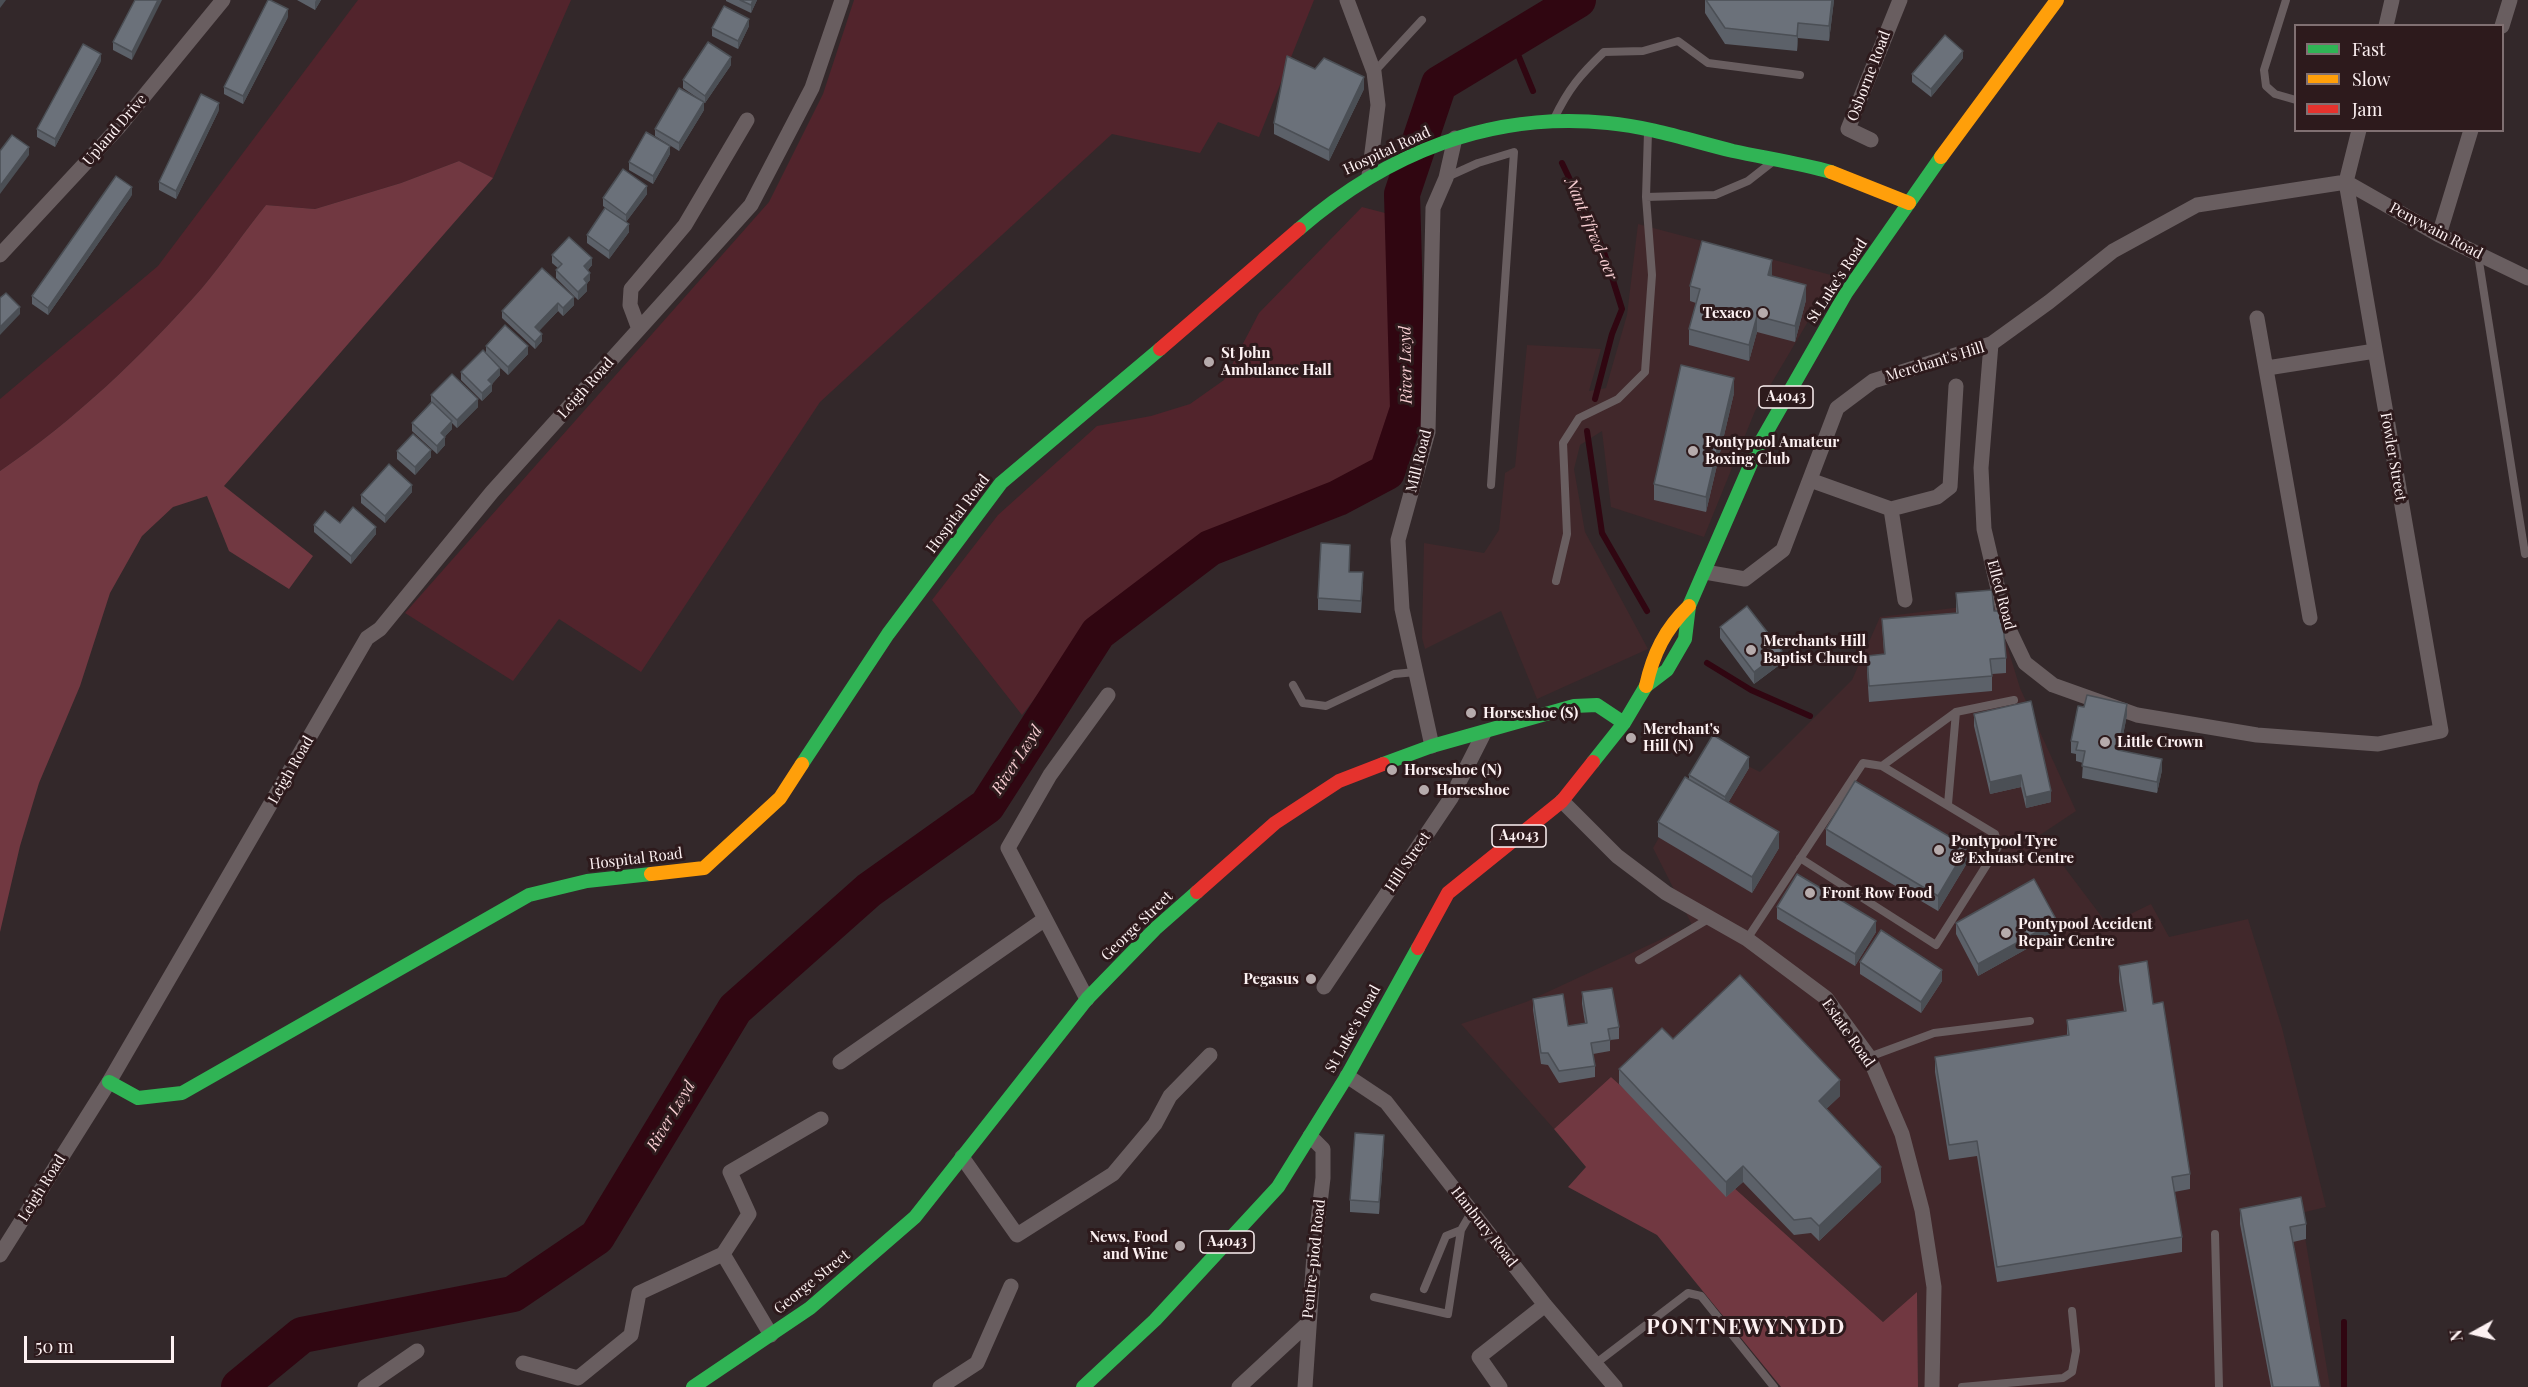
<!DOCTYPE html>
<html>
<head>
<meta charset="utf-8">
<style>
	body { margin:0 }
	#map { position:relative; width:2528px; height:1387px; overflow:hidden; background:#33282a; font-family:"Playfair Display",serif }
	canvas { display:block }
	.legend { position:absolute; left:2294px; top:24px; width:210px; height:108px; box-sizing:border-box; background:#2d1a1c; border:2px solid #807072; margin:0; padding:8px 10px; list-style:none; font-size:18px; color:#fdf1f2 }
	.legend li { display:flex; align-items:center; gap:12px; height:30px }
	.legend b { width:30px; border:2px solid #807072 }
	.north { position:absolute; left:2444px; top:1303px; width:60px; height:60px; -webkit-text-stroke:4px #2d1a1c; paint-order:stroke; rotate:262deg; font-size:16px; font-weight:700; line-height:24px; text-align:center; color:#fdf1f2 }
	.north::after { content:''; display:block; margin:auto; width:21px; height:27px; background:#fdf1f2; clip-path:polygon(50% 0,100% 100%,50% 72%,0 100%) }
	.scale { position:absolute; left:24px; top:1336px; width:150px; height:27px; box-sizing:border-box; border:3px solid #fdf1f2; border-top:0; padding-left:8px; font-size:18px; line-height:21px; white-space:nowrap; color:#fdf1f2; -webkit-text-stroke:4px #2d1a1c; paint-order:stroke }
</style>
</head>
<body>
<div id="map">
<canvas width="2528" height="1387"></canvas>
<ul class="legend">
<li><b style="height:8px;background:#30b455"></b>Fast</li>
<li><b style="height:8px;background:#ff9f0a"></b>Slow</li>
<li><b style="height:8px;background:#e5322d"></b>Jam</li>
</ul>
<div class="north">N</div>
<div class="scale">50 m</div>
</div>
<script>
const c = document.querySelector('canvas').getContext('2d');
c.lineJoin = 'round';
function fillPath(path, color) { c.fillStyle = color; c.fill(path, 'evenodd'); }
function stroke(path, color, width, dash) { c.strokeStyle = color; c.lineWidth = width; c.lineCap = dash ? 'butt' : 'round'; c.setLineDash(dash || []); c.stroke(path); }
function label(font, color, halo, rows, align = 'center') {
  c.font = font + ' "Playfair Display",serif'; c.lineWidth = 6; c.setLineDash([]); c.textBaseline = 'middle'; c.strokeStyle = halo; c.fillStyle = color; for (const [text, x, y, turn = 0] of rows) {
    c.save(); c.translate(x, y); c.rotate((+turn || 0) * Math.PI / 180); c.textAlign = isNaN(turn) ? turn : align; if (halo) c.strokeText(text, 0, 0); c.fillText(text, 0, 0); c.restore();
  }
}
const built = new Path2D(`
	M1638 224 1835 276 1755 411 1704 537 1611 507 1602 431 1580 445 1574 469 1585 532 1648 649 1537 699 1501 611 1425 649 1422 638 1424 543 1484 553 1499 530 1505 473 1515 467 1527 345 1601 349 1589 391 1606 388 1627 315Z
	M1994 603 2020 688 2076 811 2040 835 2108 925 2151 904 2169 937 2248 919 2282 1028 2326 1207 2301 1213 2330 1387H1918L1917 1292 1883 1322 1611 1077 1554 1129 1461 1024 1526 1002 1692 925 1653 848 1685 792 1714 749 1760 772 1852 680 1880 617Z`);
const green = new Path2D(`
	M358 0H571L493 178 459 161 401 183 315 209 266 205C244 232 224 262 202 288 142 356 75 420 0 471V399L158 266Z
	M854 0H1314L1259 137 1218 122 1200 153 1112 134 820 402 641 672 559 619 513 681 405 613 769 202 823 94Z
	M1362 207 1385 213 1393 433 1375 465 1302 507 1215 534 1112 600 1022 715 932 600 998 515 1097 426 1151 416 1190 404 1224 380 1259 313Z`);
const forest = new Path2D(`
	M459 161 493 178 224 486 313 556 289 589 229 551 207 496 173 507 142 536 110 593 80 686 39 783 20 846 0 932V471C75 420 142 356 202 288 224 262 244 232 266 205L315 209 401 183Z
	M1611 1077 1883 1322 1917 1292 1918 1387H1781L1657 1235 1568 1187 1586 1167 1554 1129Z`);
const stream = new Path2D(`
	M1512 40 1533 91
	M1562 163 1603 249 1622 309 1612 334 1595 399
	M1587 431 1602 533 1647 611
	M1707 663 1751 690 1810 716
	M2344 1322V1387`);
const river = new Path2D(`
	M239 1387 302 1335 513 1294 597 1237 735 1009 869 890 987 806 1098 633 1210 548 1338 498 1387 472 1408 409 1402 194 1439 84 1578 0`);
const lane = new Path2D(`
	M2286 0 2264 70 2266 86 2275 94 2296 100
	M1374 72 1422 20
	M1554 119C1568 89 1581 74 1604 52L1643 51 1678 41 1708 63 1800 75
	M1447 177 1478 163 1514 152 1491 485
	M1646 197 1715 195 1748 181 1771 163
	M2478 255 2525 554
	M1556 581 1567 534 1563 443 1579 418 1618 399 1645 372 1652 275 1646 197 1648 132
	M1293 685 1303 703 1326 706 1394 674 1416 672
	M1948 804 1956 712
	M1800 858 1936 945 1998 847 1995 834 1882 766
	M1747 939 1863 763 1882 766 1956 712 2014 700
	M1639 960 1710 918
	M1869 1057 1934 1033 2030 1021
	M2215 1234 2219 1387
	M1424 1289 1446 1236 1461 1230
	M1374 1297 1448 1314 1461 1230 1472 1211
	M1595 1364 1688 1293 1701 1296 1774 1387
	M1962 1387 2063 1378 2072 1372 2076 1351 2072 1311`);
const street = new Path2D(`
	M1347 0 1374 72 1378 105 1369 176
	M2386 26 2392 0
	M2502 26 2510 0
	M1871 140 1848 129 1900 0
	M2346 182 2439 235 2528 278
	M2439 235 2471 130
	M0 255 118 128 223 0
	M2257 318 2310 618
	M639 329 630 305 631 289 685 225 747 120
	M1991 344 1981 468 1984 529 2006 623 2025 663 2053 685 2137 715 2257 735 2378 744 2441 731 2346 182 2359 130
	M2267 368 2375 351
	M1810 480 1891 509 1937 497 1950 487 1956 386
	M1891 509 1905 600
	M1705 572 1745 579 1783 550 1837 408 1873 381 1991 344 2049 302 2113 251 2197 205 2346 182
	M1432 746 1402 609 1398 540 1428 432 1433 208 1446 178 1455 138
	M1562 801 1617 856 1666 893 1747 939 1826 998 1869 1057 1902 1134 1922 1210 1934 1287 1932 1387
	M1324 987 1451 798 1484 733
	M1087 999 1008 848 1050 775 1108 695
	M840 1062 1045 919
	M1347 1076 1386 1102 1545 1305 1615 1387
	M962 1157 1017 1235 1113 1174 1155 1124 1170 1096 1210 1055
	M723 1254 749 1214 730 1172 821 1119
	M0 1255 109 1082 367 638 380 629 492 492 751 205 812 88 842 0
	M523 1363 578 1378 631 1335 639 1293 723 1254 771 1335
	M365 1387 417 1351
	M940 1387 977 1363 1011 1286
	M1239 1387 1307 1324
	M1305 1387 1314 1254 1323 1178V1149L1310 1136
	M1500 1387 1479 1357 1545 1305`);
const fast = new Path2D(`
	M1299 229C1387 153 1491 111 1608 123 1651 127 1692 141 1733 151 1765 158 1799 163 1831 172
	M1593 762 1624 723 1646 686 1667 670 1685 639 1689 606 1759 445 1846 293 1941 157
	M802 764 888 634 1001 483 1160 349
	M1383 764 1432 746 1574 706 1597 705 1624 723
	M109 1082 138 1098 182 1093 529 895 587 881 651 874
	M693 1387 810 1308 915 1217 1087 999 1155 929 1197 892
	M1083 1387 1155 1320 1278 1187 1347 1076 1418 948`);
const slow = new Path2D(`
	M1941 157 2057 0
	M1831 172 1909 203
	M1646 686C1653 654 1665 629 1689 606
	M651 874 704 868 780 798 802 764`);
const jam = new Path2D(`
	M1160 349 1299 229
	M1197 892 1275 823 1339 781 1383 764
	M1418 948 1448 893 1562 801 1593 762`);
const wall = new Path2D(`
	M135 0 132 60 113 50V42Z
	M297 0H321L315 10Z
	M726 0H757L751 13 726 1Z
	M1705 0H1834L1829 41 1798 38 1797 51 1725 44 1705 13Z
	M288 17 243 104 224 94V87Z
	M749 26 738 49 712 36V28Z
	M1963 58 1931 97 1912 82V74Z
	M101 61 55 147 37 137V129Z
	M731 65 705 103 683 88V80Z
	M1364 89 1329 161 1274 134V123Z
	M219 110 176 199 159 190V182Z
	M704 110 679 151 655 136V129Z
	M670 154 653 184 629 170V162Z
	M647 194 626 222 629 232 609 259 587 243V235L615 215 603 206V198Z
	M132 195 48 315 32 304V296Z
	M552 255 592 265 588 270 590 280 587 283V291L578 300 556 278V270L558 268 552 263Z
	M542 268 574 305 563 316 558 311 539 331 542 341 535 349 502 318V311Z
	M1771 276 1806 300 1795 342 1757 332 1749 361 1689 345V329L1696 303 1690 301V286Z
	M486 346 528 354 508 375 493 361 500 375 492 384V391L482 401 461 380V372L486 353Z
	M1734 393 1706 512 1654 500V484Z
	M431 395 478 407 457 428 452 423V429L445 436V445L437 454 412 431V423L431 402Z
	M397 451 431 457 415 475 397 459Z
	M412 492 385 523 361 503V495Z
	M340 523 376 534 351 564 314 532V525Z
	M1350 557 1349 572 1363 584 1361 613 1318 610V598Z
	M1956 593 1994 611 2006 658V673L1992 674V691L1869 702 1867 671V656L1884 654 1882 619 1956 613Z
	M1720 627 1782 663 1754 684 1720 638Z
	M1974 714 2051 802 2026 808 2021 787 1990 794 1974 726Z
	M2127 715 2120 750 2162 770 2157 793 2082 778 2083 763 2076 761V754L2071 753V741Z
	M1749 768 1728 803 1779 848 1752 893 1658 837V822L1689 779V775Z
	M1826 829 1967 863 1938 911 1826 845Z
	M1777 907 1876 932 1855 966 1777 919Z
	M1956 923 2057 932 1978 976 1956 934Z
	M1860 962 1942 981 1921 1013 1860 974Z
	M2119 966 2153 1004 2190 1174V1189L2174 1192 2182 1237V1252L1997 1282 1977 1156 1949 1160 1935 1072V1057L2067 1036V1020L2124 1011 2119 981Z
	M1582 992 1619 1027V1039L1610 1040V1051L1593 1054 1595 1066V1077L1559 1083 1548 1065 1541 1064 1533 1010V999L1568 1026 1585 1023 1582 1004Z
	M1673 1039 1840 1096 1826 1109 1881 1182 1819 1241 1811 1233 1794 1235 1743 1182 1726 1197 1619 1084V1069Z
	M1384 1147 1379 1214 1350 1212V1200Z
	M2240 1209 2306 1224V1239L2293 1242 2320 1387H2271L2240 1224Z`);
const shadedWall = new Path2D(`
	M0 0H6L0 8Z
	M158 0H162L132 60V52Z
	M316 0H321L315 10V2Z
	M753 0H757L751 13V5Z
	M1832 0H1834L1829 41V26Z
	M288 9V17L243 104V96Z
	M749 19V26L738 49V41Z
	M1798 23V38L1797 51V36Z
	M1963 51V58L1931 97V89Z
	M101 54V61L55 147V139Z
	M731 57V65L705 103V96Z
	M1364 77V89L1329 161V150Z
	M704 102V110L679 151V143Z
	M219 103V110L176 199V191Z
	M670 146V154L653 184V176Z
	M29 147V155L0 194V186Z
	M647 186V194L626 222V215Z
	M132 187V195L48 315V308Z
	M629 224V232L609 259V251Z
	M592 258V265L584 274V266Z
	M1772 260V275L1768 290V275Z
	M590 273V280L587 283V291L578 300V292L584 279Z
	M1806 285V300L1795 342V326Z
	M574 297V305L563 316V308Z
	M558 303V311L535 335V327Z
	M20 307V314L0 335V327Z
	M1757 316V332L1749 361V345Z
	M542 334V341L535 349V342Z
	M528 346V354L508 375V367Z
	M500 368V375L492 384V391L482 401V393L488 380Z
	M1734 378V393L1706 512V497Z
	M478 399V407L457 428V420Z
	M452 421V429L441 441V433Z
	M445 437V445L437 454V446Z
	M431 450V457L415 475V467Z
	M412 485V492L385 523V516Z
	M376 527V534L351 564V556Z
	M1782 651V663L1754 684V672Z
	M2127 704V715L2118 761V750Z
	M1749 757V768L1725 808V797Z
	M2162 759V770L2157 793V782Z
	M2021 775V787L1990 794V782Z
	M2051 791V802L2026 808V797Z
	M1779 832V848L1752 893V877Z
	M1967 847V863L1938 911V896Z
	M1876 921V932L1855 966V954Z
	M2057 921V932L1978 976V964Z
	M1942 970V981L1921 1013V1002Z
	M1840 1080V1096L1819 1116V1101Z
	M1384 1135V1147L1379 1214V1202Z
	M1743 1166V1182L1726 1197V1182Z
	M1881 1167V1182L1819 1241V1226Z`);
const building = new Path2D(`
	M135 0H158L132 52 113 42Z
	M268 0H270L288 9 243 96 224 87Z
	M740 0H753L751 5Z
	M1706 0H1832L1829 26 1798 23 1797 36 1725 28Z
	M724 6 749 19 738 41 712 28Z
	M1945 35 1963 51 1931 89 1912 74Z
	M708 42 731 57 705 96 683 80Z
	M83 44 101 54 55 139 37 129Z
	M1287 56 1315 69 1324 58 1364 77 1329 150 1274 123Z
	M679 88 704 102 679 143 655 129Z
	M201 94 219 103 176 191 159 182Z
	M646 132 670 146 653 176 629 162Z
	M12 135 29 147 0 186V151Z
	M623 169 647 186 626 215 603 198Z
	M116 176 132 187 48 308 32 296Z
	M605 208 629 224 609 251 587 235Z
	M569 237 592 258 584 266 590 273 584 279 587 283 578 292 556 270 562 264 552 255Z
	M1702 241 1772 260 1768 275 1806 285 1795 326 1757 316 1749 345 1689 329 1700 289 1690 286Z
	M542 268 574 297 563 308 558 303 535 327 542 334 535 342 502 311Z
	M6 293 20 307 0 327V298Z
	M505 325 528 346 508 367 486 346Z
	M483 350 500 368 488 380 492 384 482 393 461 372Z
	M1681 365 1734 378 1706 497 1654 484Z
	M452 374 478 399 457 420 431 395Z
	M432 402 452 421 441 433 445 437 437 446 412 423Z
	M413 434 431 450 415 467 397 451Z
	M389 464 412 485 385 516 361 495Z
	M353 507 376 527 351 556 314 525 325 511 340 523Z
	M1321 543 1350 545 1349 572H1363L1361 601 1318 598Z
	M1992 590 1994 611H2002L2006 658 1990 659 1992 676 1869 686 1867 656 1885 654 1882 619 1958 613 1956 593Z
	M1747 606 1782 651 1754 672 1720 627Z
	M2087 695 2127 704 2118 750 2162 759 2157 782 2082 766 2085 751 2076 750 2078 742 2071 741 2078 706 2084 707Z
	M2031 701 2051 791 2026 797 2021 775 1990 782 1974 714Z
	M1713 735 1749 757 1725 797 1689 775Z
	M1685 777 1779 832 1752 877 1658 822Z
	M1855 781 1967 847 1938 896 1826 829Z
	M1797 874 1876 921 1855 954 1777 907Z
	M2034 879 2057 921 1978 964 1956 923Z
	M1881 930 1942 970 1921 1002 1860 962Z
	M2147 961 2153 1004 2163 1002 2190 1174 2172 1177 2182 1237 1997 1267 1977 1141 1949 1145 1935 1057 2069 1035 2067 1020 2126 1011 2119 966Z
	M1740 975 1840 1080 1819 1101 1881 1167 1819 1226 1811 1218 1794 1220 1743 1166 1726 1182 1619 1069 1662 1028 1673 1039Z
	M1612 988 1619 1027 1608 1029 1610 1040 1591 1043 1595 1066 1559 1071 1548 1053H1541L1533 999 1563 994 1568 1026 1587 1023 1582 992Z
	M1355 1133 1384 1135 1379 1202 1350 1200Z
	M2301 1197 2306 1224 2290 1227 2320 1387H2273L2240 1209Z`);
const markers = [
	[1763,313,6,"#b6abac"],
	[1209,362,6,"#b6abac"],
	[1693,451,6,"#b6abac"],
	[1751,650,6,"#b6abac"],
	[1471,713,6,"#b6abac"],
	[1631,738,6,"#b6abac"],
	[2105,742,6,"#b6abac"],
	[1392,770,6,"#b6abac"],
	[1424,790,6,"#b6abac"],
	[1939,850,6,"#b6abac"],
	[1810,893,6,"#b6abac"],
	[2006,933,6,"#b6abac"],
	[1311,979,6,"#b6abac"],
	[1180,1246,6,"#b6abac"]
];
const shields = [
	[1786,397,54],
	[1519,836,54],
	[1227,1242,54]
];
const shieldNames = [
	["A4043",1786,397],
	["A4043",1519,836],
	["A4043",1227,1242]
];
const streetNames = [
	["Osborne Road",1869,76,-69],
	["Upland Drive",115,130,-49],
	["Hospital Road",1387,151,-25],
	["Penywain Road",2436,231,28],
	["St Luke's Road",1837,281,-57],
	["Merchant's Hill",1935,362,-17],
	["Leigh Road",586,388,-48],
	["Fowler Street",2393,457,80],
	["Mill Road",1419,461,-76],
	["Hospital Road",958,514,-53],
	["Elled Road",2001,595,75],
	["Leigh Road",291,770,-60],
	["Hospital Road",636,859,-7],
	["Hill Street",1408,862,-56],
	["George Street",1137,926,-44],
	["St Luke's Road",1353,1029,-61],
	["Estate Road",1848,1033,55],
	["Leigh Road",42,1188,-58],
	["Hanbury Road",1484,1227,52],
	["Pentre-piod Road",1314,1259,-84],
	["George Street",812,1282,-39]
];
const poiNames = [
	["Texaco",1751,313,"right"],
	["St John",1221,353],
	["Ambulance Hall",1221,370],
	["Pontypool Amateur",1705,442],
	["Boxing Club",1705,459],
	["Merchants Hill",1763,641],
	["Baptist Church",1763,658],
	["Horseshoe (S)",1483,713],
	["Merchant's",1643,729],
	["Hill (N)",1643,746],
	["Little Crown",2117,742],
	["Horseshoe (N)",1404,770],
	["Horseshoe",1436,790],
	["Pontypool Tyre",1951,841],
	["& Exhuast Centre",1951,858],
	["Front Row Food",1822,893],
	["Pontypool Accident",2018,924],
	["Repair Centre",2018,941],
	["Pegasus",1299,979,"right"],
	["News, Food",1168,1237,"right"],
	["and Wine",1168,1254,"right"]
];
const waterNames = [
	["Nant Ffrwd-oer",1591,229,67],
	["River Lwyd",1406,365,-91],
	["River Lwyd",1017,760,-57],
	["River Lwyd",671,1116,-59]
];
const districtNames = [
	["PONTNEWYNYDD",1746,1327]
];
fillPath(built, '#41282b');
fillPath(green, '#52242c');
fillPath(forest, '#713841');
stroke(stream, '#300611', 6);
stroke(river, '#300611', 36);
stroke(lane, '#695e60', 8);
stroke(street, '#695e60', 15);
stroke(fast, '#30b455', 14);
stroke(slow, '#ff9f0a', 14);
stroke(jam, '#e5322d', 14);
fillPath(wall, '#5c6169');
fillPath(shadedWall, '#4b4f55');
fillPath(building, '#6b717a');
stroke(building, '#4b4f55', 1.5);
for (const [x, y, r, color] of markers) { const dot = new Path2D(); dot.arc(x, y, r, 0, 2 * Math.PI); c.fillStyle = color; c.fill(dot); stroke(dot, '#2d1a1c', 2); }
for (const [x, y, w] of shields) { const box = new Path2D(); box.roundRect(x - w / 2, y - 11, w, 22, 4.5); c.fillStyle = '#2d1a1c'; c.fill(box); stroke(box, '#fdf1f2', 1.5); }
label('bold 14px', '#fdf1f2', null, shieldNames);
label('15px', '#fdf1f2', '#2d1a1c', streetNames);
label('bold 15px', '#fdf1f2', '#2d1a1c', poiNames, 'left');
label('italic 16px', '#fad0d4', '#2d1a1c', waterNames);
c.letterSpacing = '1.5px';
label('bold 21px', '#fdf1f2', '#2d1a1c', districtNames);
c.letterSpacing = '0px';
</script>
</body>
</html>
